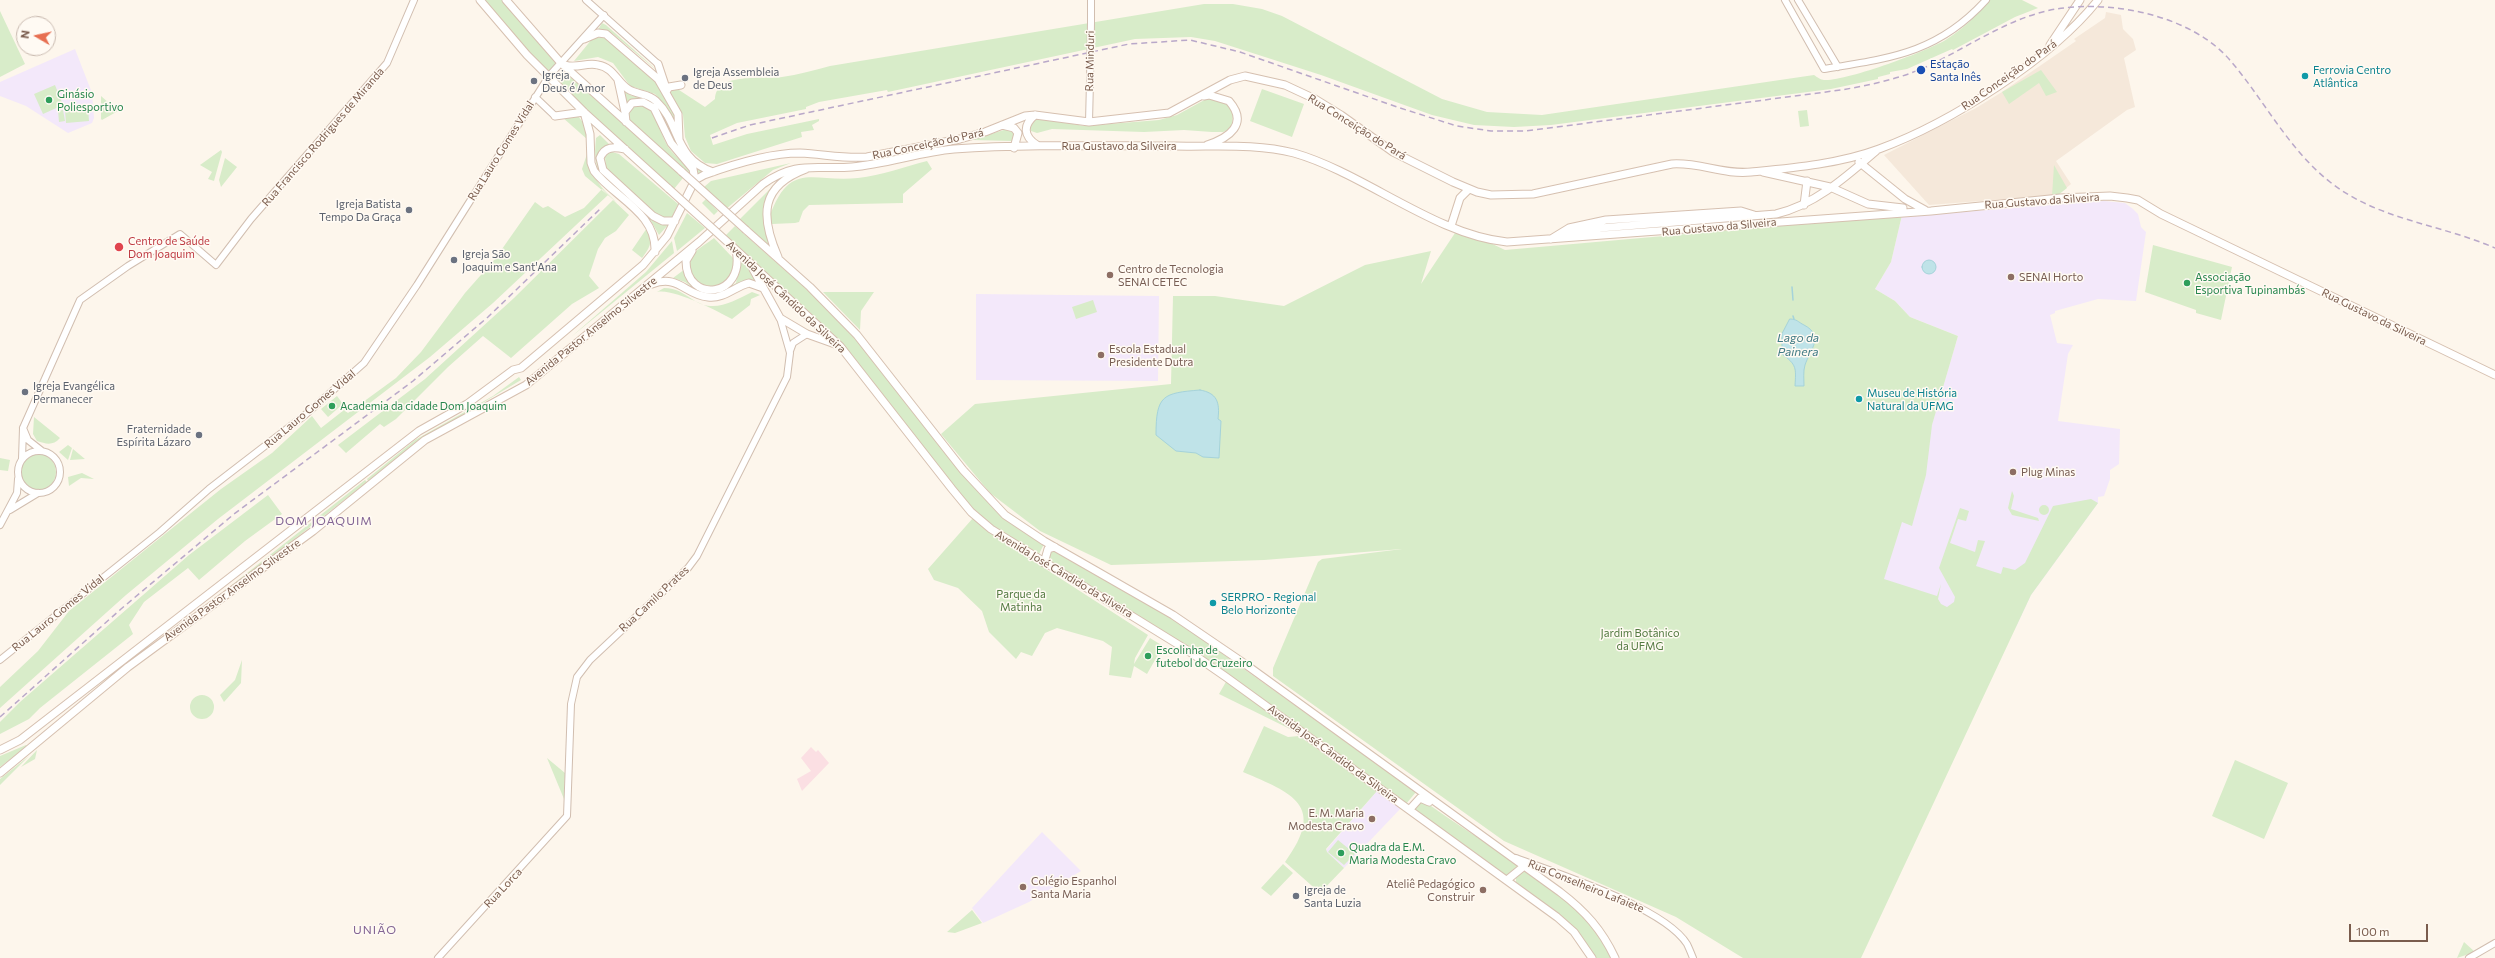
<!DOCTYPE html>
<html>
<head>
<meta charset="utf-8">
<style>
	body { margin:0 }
	#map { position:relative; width:2495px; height:958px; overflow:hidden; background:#fdf6ec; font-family:Commissioner,sans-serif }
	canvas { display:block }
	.north { position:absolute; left:16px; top:16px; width:40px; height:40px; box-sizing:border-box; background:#fffaf3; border:1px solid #cabbb1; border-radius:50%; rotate:279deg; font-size:11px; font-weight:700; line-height:16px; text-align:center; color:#7a5c4d }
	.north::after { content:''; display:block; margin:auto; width:14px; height:18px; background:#e76f51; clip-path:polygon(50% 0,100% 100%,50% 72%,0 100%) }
	.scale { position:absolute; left:2349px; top:924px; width:79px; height:18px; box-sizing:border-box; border:2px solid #7a5c4d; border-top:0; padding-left:5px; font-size:12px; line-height:14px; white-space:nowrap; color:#7a5c4d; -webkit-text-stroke:3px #fffaf3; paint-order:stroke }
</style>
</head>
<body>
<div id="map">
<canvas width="2495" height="958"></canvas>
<div class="north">N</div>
<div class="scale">100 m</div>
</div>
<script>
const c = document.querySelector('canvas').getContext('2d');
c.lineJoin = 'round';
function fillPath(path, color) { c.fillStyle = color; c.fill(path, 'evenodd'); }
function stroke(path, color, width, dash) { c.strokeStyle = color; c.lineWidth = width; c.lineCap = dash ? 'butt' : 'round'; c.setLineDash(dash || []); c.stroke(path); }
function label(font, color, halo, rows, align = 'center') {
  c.font = font + ' Commissioner,sans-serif'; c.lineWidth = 3; c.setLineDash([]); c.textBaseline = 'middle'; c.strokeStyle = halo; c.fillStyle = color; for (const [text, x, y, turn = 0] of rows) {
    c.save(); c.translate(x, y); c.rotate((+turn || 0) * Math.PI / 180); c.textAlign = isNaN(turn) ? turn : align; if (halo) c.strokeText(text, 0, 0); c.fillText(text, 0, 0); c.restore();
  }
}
const residential = new Path2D(`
	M2106 12 2121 15 2123 29 2133 39 2136 50 2124 58 2135 107 2127 110 2056 161 2071 184 2058 195 1929 205 1884 155 1976 108 2002 92 2076 41 2074 39 2105 18Z`);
const education = new Path2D(`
	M75 49 92 93 94 118 92 123 68 133 26 106 0 96V82Z
	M2104 201 2125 203 2133 209 2138 214 2141 227 2146 232 2136 301 2098 299 2055 311V313L2050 315 2057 343 2073 345 2068 354 2058 421 2120 429 2119 464 2110 470V479L2104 496 2098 497V503L2031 595 2016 627 1875 595 1927 441 1958 336 1910 317 1895 301 1875 289 1891 262 1902 215H1923Z
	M976 294 1159 296 1158 381 976 380Z
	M1377 791 1401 808 1344 868 1327 852 1326 850Z
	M1042 832 1081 871 1029 902 983 923 972 908Z`);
const medical = new Path2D(`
	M811 747 816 752 818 750 829 763 802 791 797 779 811 771 801 758Z`);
const green = new Path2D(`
	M484 0H502L557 61 548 73Z
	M1989 0H2022L2038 8 2015 17 1953 50 1952 49 1907 69 1890 72V74L1878 77V79L1831 89 1551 125 1514 127 1474 125 1432 115 1321 75 1215 41 1191 37 1135 39 888 92 887 90 819 102 806 107V109L737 123 710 135 713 145 747 134 819 119V121L812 125 814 130 801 132 802 137 717 164 705 163 691 151 685 137 683 115 670 92 676 88 705 107 715 99C716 71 764 80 782 77 798 75 814 70 830 66L1204 4H1233L1262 9 1282 16 1442 99 1487 112 1542 115 1814 75C1817 77 1821 80 1824 80 1843 82 1929 51 1947 39 1963 29 1977 15 1989 0Z
	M0 11 25 64 0 77Z
	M602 23 606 25 660 73 613 34 598 30Z
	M606 36 650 73 674 110 677 131 667 108 655 94 630 86 613 63 598 57 574 61 592 39Z
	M2041 70 2057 92 2046 96 2039 83 2009 104 2002 92Z
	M565 72 683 178 674 189 557 82 560 76Z
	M55 85 63 105 43 114 34 94Z
	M622 89C634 101 646 95 659 108 665 116 667 124 670 133 677 149 691 162 704 173L698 176C692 162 680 153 672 141 664 125 662 101 640 99L626 105Z
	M1262 89 1304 104 1292 137 1250 121Z
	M101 96 118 111 102 120 101 119Z
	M1208 98C1225 98 1239 111 1230 129L1223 132H1212L1184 130 1144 132 1052 129 1037 133 1031 131 1029 127 1032 119 1039 118 1084 126 1159 120 1177 115Z
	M633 105H645C660 117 659 133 669 148 677 159 690 166 694 179L630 122 628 113Z
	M88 107 89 121 66 123 65 110Z
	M63 110 65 121 59 122 58 111Z
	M1807 110 1809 126 1800 127 1798 111Z
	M578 116 585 125 588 140 562 117Z
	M1007 129 1015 134 1012 141 972 140Z
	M600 135 611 146 598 156V165L602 171 653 219 668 225 659 235 651 221 599 171C594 162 595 149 596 138Z
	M221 150 222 152 214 181 208 179 212 172 200 165Z
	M588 151C590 186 615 200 639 221L585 176 582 169Z
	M609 151 619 154 678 204 672 217 666 219 657 216 606 169 605 157Z
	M225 158 237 167 221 187 219 180Z
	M927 161 932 169 903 194V203L809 205 803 211 799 222 795 223 772 224 769 218C790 159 812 183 858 178 882 175 904 167 927 161Z
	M791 163 773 170 726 209 704 187 711 181Z
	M2054 165 2067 188 2058 195 2052 196Z
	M776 183C762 206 762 224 771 250L739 220Z
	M602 189 608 195 493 303 430 357 218 519 126 595 0 708V687L38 651 69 611 221 489 272 453 312 416 321 428 344 410 348 413 396 378 421 352 465 293 495 259 535 202 543 208 548 206 565 217 584 208Z
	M706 199 718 211 714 215 702 203Z
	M613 200 629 215 616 231 605 238 598 249 589 276 599 288 572 304 511 358 483 336 448 367 396 419 384 427 380 424 346 453 338 445 425 379 514 298Z
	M687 213 705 228 677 251 674 238Z
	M1902 215 1891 262 1875 289 1895 301 1910 317 1958 336 1932 425 1926 475 1912 526 1902 522 1884 579 1937 596 1941 584 1938 599 1941 604 1947 607 1954 602 1955 597 1939 568 1960 508 1969 511 1966 521 1958 519 1950 543 1975 552 1978 540 1985 541 1976 566 2001 574 2003 567 2015 570 2025 563 2053 506 2091 499 2098 503 2031 595 1861 958H1743L1676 917 1504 841 1273 676V668L1318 562 1322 559 1402 549 1264 560 1111 565 1040 531 990 493 941 434 975 404 1171 384 1173 296H1215L1284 306 1365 265 1431 251 1421 284 1455 233 1482 239 1505 250Z
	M735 226 813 295 856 337 979 493 1011 523 1044 544 1039 554 1035 555 998 532 973 510 856 361 830 331 725 236Z
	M647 228C654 240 650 248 642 258L632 250Z
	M714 238 733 258C736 302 684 289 689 261 691 252 708 243 714 238Z
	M672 241 674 253 571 337 646 272Z
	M2153 245 2232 267 2221 320 2196 313V310L2145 292Z
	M741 258 759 283 716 295 702 294 685 282 673 278 685 269 686 275C707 290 712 299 736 283Z
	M664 288C677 288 682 293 692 299 713 314 732 302 752 292L760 295 751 299 750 305 732 319C717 311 673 288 657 292Z
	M823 292H874L861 311 860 330Z
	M1093 300 1097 312 1076 319 1072 307Z
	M519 377 521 380 417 442 368 481 367 479 415 440 493 396Z
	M337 396 343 404 328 417 321 409Z
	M34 417 60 438C53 446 46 444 37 441L33 434Z
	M68 445 72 448 68 460 59 452Z
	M73 449 85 459 70 460Z
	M20 472a18 18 0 1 1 36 0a18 18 0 1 1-36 0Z
	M0 458 10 460 8 471 0 470Z
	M82 473 94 479 81 478 69 486 68 477Z
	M365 480 367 482 211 605 209 603Z
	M2012 491 2014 496 2011 509 2038 518 2039 521 2012 515 2008 508Z
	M268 495 282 514 245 541 199 580 188 568 144 602 129 625 133 634 40 708 29 719 0 734V722L20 702 189 555Z
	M2039 510a5 5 0 1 1 10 0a5 5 0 1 1-10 0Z
	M973 518 993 535 1148 635 1135 658 1134 664 1150 638 1163 646 1147 674 1134 666 1131 678 1109 675 1112 647 1103 641 1057 628 1045 633 1032 656 1021 652 1016 659 989 632 982 611 958 588 934 580 928 569Z
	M1051 549 1163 613 1202 639 1416 792 1406 804 1229 675 1046 562Z
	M242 660 241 683 224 702 220 695 235 680Z
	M1227 680 1292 728V730L1219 694Z
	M190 707a12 12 0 1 1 24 0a12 12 0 1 1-24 0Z
	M1264 726 1288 737 1299 736 1377 791 1326 849 1327 852 1344 868 1320 893 1285 862C1327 805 1292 793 1243 772Z
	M26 745 27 746 0 767V756Z
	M37 750 35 759 21 767Z
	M29 756 0 785V779Z
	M547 758 565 773 564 799Z
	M2235 760 2288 783 2264 839 2212 816Z
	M1424 801C1454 823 1486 842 1516 863L1517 867 1507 878 1415 811 1414 808 1418 802Z
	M1338 840 1355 854 1344 865 1328 852Z
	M1283 864 1293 873 1271 896 1261 888Z
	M1523 870 1578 909 1598 934 1611 958H1595C1578 924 1547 905 1516 883V878Z
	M972 910 982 923 955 933 947 932Z
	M2464 942 2475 952 2457 958Z`);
const water = new Path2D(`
	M1922 267a7 7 0 1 1 14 0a7 7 0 1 1-14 0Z
	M1790 319C1797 319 1798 322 1804 325 1825 336 1810 350 1805 365 1803 371 1804 380 1804 386H1795C1796 368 1797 365 1782 354V334Z
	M1200 390C1217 393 1220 402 1218 419L1221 421 1219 458 1203 457 1196 453 1176 451 1156 435C1156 395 1163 393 1200 390Z`);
const stream = new Path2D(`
	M1792 287 1793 300
	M1793 316 1794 319`);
const tertiary = new Path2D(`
	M586 0 658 64
	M1785 0 1824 69C1891 58 1938 53 1986 0
	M1798 0 1838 67
	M1091 23V0
	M535 97 555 116
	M1089 122 1090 81
	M790 351 793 343 807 334
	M23 428 28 440 42 451
	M18 472a21 21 0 1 1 42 0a21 21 0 1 1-42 0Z
	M22 459 23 428 80 300 128 266 180 234 216 265 251 219 387 63 414 0
	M10 510 38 493
	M0 525 17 493 18 479
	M0 660 160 532 209 489 305 415 364 363 417 285 549 76 604 15
	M1516 858C1558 874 1664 907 1687 944 1689 948 1691 953 1693 958
	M438 958 567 816 571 704 577 677 590 660 688 568 697 556 787 377 790 353 780 318
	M2469 958 2495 943`);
const secondary = new Path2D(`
	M480 0 527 55 584 112 669 189
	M506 0 561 63 682 172
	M584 39 598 33 606 34 658 79 678 114 679 139
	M2050 45 2080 0
	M658 64 666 88
	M565 65C576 69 587 62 598 65 613 67 617 82 628 89 637 95 648 93 656 101 681 124 673 158 713 172
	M618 80 625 112
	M666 92 669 87 681 85
	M1204 96 1209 95 1229 101C1249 124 1229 138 1207 145
	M584 112 590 134 591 163 594 171C615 198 657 213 655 252
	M1035 115C1023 125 1023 136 1037 145
	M555 116 584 112
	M626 122 625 112 632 103 643 102 654 108 671 143 693 169 695 180
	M1002 125 1014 128 1018 133 1014 148
	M625 149C614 147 605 146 600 158L603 170 653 216 663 221H675
	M1859 162 1905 199 1925 210
	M1763 172 1830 187 1868 204 1903 208
	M1804 205 1807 181
	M1451 226 1460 198 1469 189
	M746 230 810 287 857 335 963 470 1005 515 1044 541 1173 615 1245 664 1560 892C1585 911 1602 930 1615 958
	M1568 235 1600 228 1776 214C1815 205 1847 176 1876 151
	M1551 239 1569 228 1606 220 1741 211 1754 215
	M733 247 840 346 952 489 971 512 991 529 1187 650 1226 677 1557 917 1574 932 1592 958
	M692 251 686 261C686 304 746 298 736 250
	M778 257C760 216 760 186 806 169
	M753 269 780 318 807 334 835 344
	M652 284C679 274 685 295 708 297 724 299 734 287 749 283L763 288
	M1044 563 1048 549 1055 547
	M0 750 20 740 419 431 467 404 513 370 521 368 643 265 667 236 695 180 704 175C734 164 769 153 800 153 823 154 845 159 867 157L960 139 985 132 1025 116 1035 115 1089 122 1169 113 1230 80 1245 76 1285 85 1315 99 1341 115 1393 152 1453 182 1477 192 1491 195 1533 194 1672 164C1699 162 1724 175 1751 172 1792 168 1839 164 1879 149 1950 123 2051 59 2098 0
	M0 773 128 667 313 531 425 440 526 385 699 242 763 184C797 160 815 170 852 167 886 164 920 152 954 149 1028 144 1101 146 1175 146 1213 147 1256 143 1294 153 1364 173 1435 235 1507 242L1931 211 2060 198 2110 196 2127 198 2138 200 2161 214 2495 375
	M1410 809 1420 798 1429 802
	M1507 880 1523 867`);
const rail = new Path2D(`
	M712 138 750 125 1129 44 1190 40 1240 52 1400 108 1457 126 1491 131H1526L1841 90C1870 85 1900 79 1928 66 1970 46 2010 17 2056 9 2112 0 2190 15 2229 59 2263 98 2288 149 2330 182 2378 220 2440 224 2495 248
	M0 717 121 609 234 514 413 381 488 317 600 209`);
const tertiaryBridge = new Path2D(`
	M1090 81 1091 23`);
const secondaryBridge = new Path2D(`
	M682 172 746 230
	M669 189 733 247`);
const markers = [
	[1921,70,5,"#1a4fb4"],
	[2305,76,4,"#0f9aa8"],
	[685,78,4,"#6b7280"],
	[534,81,4,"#6b7280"],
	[49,100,4,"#2e9e5b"],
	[409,210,4,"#6b7280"],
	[119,247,5,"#e0444e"],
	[454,260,4,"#6b7280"],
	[1110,275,4,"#8d6e63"],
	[2011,277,4,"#8d6e63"],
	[2187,283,4,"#2e9e5b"],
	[1101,355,4,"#8d6e63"],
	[25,392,4,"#6b7280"],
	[1859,399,4,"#0f9aa8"],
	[332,406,4,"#2e9e5b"],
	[199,435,4,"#6b7280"],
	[2013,472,4,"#8d6e63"],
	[1213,603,4,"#0f9aa8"],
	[1148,656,4,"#2e9e5b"],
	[1372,819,4,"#8d6e63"],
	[1341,853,4,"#2e9e5b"],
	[1023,887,4,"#8d6e63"],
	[1483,890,4,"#8d6e63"],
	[1296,896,4,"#6b7280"]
];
const streetNames = [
	["Rua Minduri",1090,61,-89],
	["Rua Conceição do Pará",2009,75,-35],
	["Rua Conceição do Pará",1357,127,32],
	["Rua Francisco Rodrigues de Miranda",323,137,-49],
	["Rua Conceição do Pará",928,144,-12],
	["Rua Gustavo da Silveira",1119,146],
	["Rua Lauro Gomes Vidal",501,151,-58],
	["Rua Gustavo da Silveira",2042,201,-4],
	["Rua Gustavo da Silveira",1719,227,-5],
	["Avenida José Cândido da Silveira",786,297,43],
	["Rua Gustavo da Silveira",2374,317,26],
	["Avenida Pastor Anselmo Silvestre",591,331,-39],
	["Rua Lauro Gomes Vidal",310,409,-40],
	["Avenida José Cândido da Silveira",1064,574,31],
	["Avenida Pastor Anselmo Silvestre",232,590,-36],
	["Rua Camilo Prates",654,599,-43],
	["Rua Lauro Gomes Vidal",58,613,-39],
	["Avenida José Cândido da Silveira",1333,754,36],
	["Rua Conselheiro Lafaiete",1586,886,22],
	["Rua Lorca",503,888,-47]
];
const transitNames = [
	["Estação",1930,64],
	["Santa Inês",1930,77]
];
const cultureNames = [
	["Ferrovia Centro",2313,70],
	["Atlântica",2313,83],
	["Museu de História",1867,393],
	["Natural da UFMG",1867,406],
	["SERPRO - Regional",1221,597],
	["Belo Horizonte",1221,610]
];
const worshipNames = [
	["Igreja Assembleia",693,72],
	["de Deus",693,85],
	["Igreja",542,75],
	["Deus é Amor",542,88],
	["Igreja Batista",401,204,"right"],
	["Tempo Da Graça",401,217,"right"],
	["Igreja São",462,254],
	["Joaquim e Sant'Ana",462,267],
	["Igreja Evangélica",33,386],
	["Permanecer",33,399],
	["Fraternidade",191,429,"right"],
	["Espírita Lázaro",191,442,"right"],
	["Igreja de",1304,890],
	["Santa Luzia",1304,903]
];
const leisureNames = [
	["Ginásio",57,94],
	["Poliesportivo",57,107],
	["Associação",2195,277],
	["Esportiva Tupinambás",2195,290],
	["Academia da cidade Dom Joaquim",340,406],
	["Escolinha de",1156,650],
	["futebol do Cruzeiro",1156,663],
	["Quadra da E.M.",1349,847],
	["Maria Modesta Cravo",1349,860]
];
const healthNames = [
	["Centro de Saúde",128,241],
	["Dom Joaquim",128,254]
];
const educationNames = [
	["Centro de Tecnologia",1118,269],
	["SENAI CETEC",1118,282],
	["SENAI Horto",2019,277],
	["Escola Estadual",1109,349],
	["Presidente Dutra",1109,362],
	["Plug Minas",2021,472],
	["E. M. Maria",1364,813,"right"],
	["Modesta Cravo",1364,826,"right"],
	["Colégio Espanhol",1031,881],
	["Santa Maria",1031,894],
	["Ateliê Pedagógico",1475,884,"right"],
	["Construir",1475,897,"right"]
];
const parkNames = [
	["Parque da",1021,594],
	["Matinha",1021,607],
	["Jardim Botânico",1640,633],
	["da UFMG",1640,646]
];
const waterNames = [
	["Lago da",1798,338],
	["Painera",1798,352]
];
const neighbourhoodNames = [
	["DOM JOAQUIM",324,521],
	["UNIÃO",375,930]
];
fillPath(residential, '#f5e8da');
fillPath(education, '#f3e8fa');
fillPath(medical, '#fbdfe3');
fillPath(green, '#d8ecc9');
fillPath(water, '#bfe3e8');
stroke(water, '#a5d3da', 1);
stroke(stream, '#a5d3da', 1.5);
stroke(tertiary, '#d1beb0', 8);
stroke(secondary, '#d6c0b0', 9);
stroke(tertiary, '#fff', 6);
stroke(secondary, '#fff', 7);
stroke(rail, '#b9a8c9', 1.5, [6, 4]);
stroke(tertiaryBridge, '#d1beb0', 8, []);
stroke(secondaryBridge, '#d6c0b0', 9, []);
stroke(tertiaryBridge, '#fff', 6);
stroke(secondaryBridge, '#fff', 7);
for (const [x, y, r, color] of markers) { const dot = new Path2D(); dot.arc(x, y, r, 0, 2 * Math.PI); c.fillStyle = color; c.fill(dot); stroke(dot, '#fffaf3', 1.5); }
label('11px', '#7a5c4d', '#fffaf3', streetNames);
label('11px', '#164399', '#fffaf3', transitNames, 'left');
label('11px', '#0d838f', '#fffaf3', cultureNames, 'left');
label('11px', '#5b616d', '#fffaf3', worshipNames, 'left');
label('11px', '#27864d', '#fffaf3', leisureNames, 'left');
label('11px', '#be3a42', '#fffaf3', healthNames, 'left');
label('11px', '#785e54', '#fffaf3', educationNames, 'left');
label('11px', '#537a41', '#fffaf3', parkNames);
label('italic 12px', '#437c86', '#fffaf3', waterNames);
c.letterSpacing = '1px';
label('12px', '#846695', '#fffaf3', neighbourhoodNames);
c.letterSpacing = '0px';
</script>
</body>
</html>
